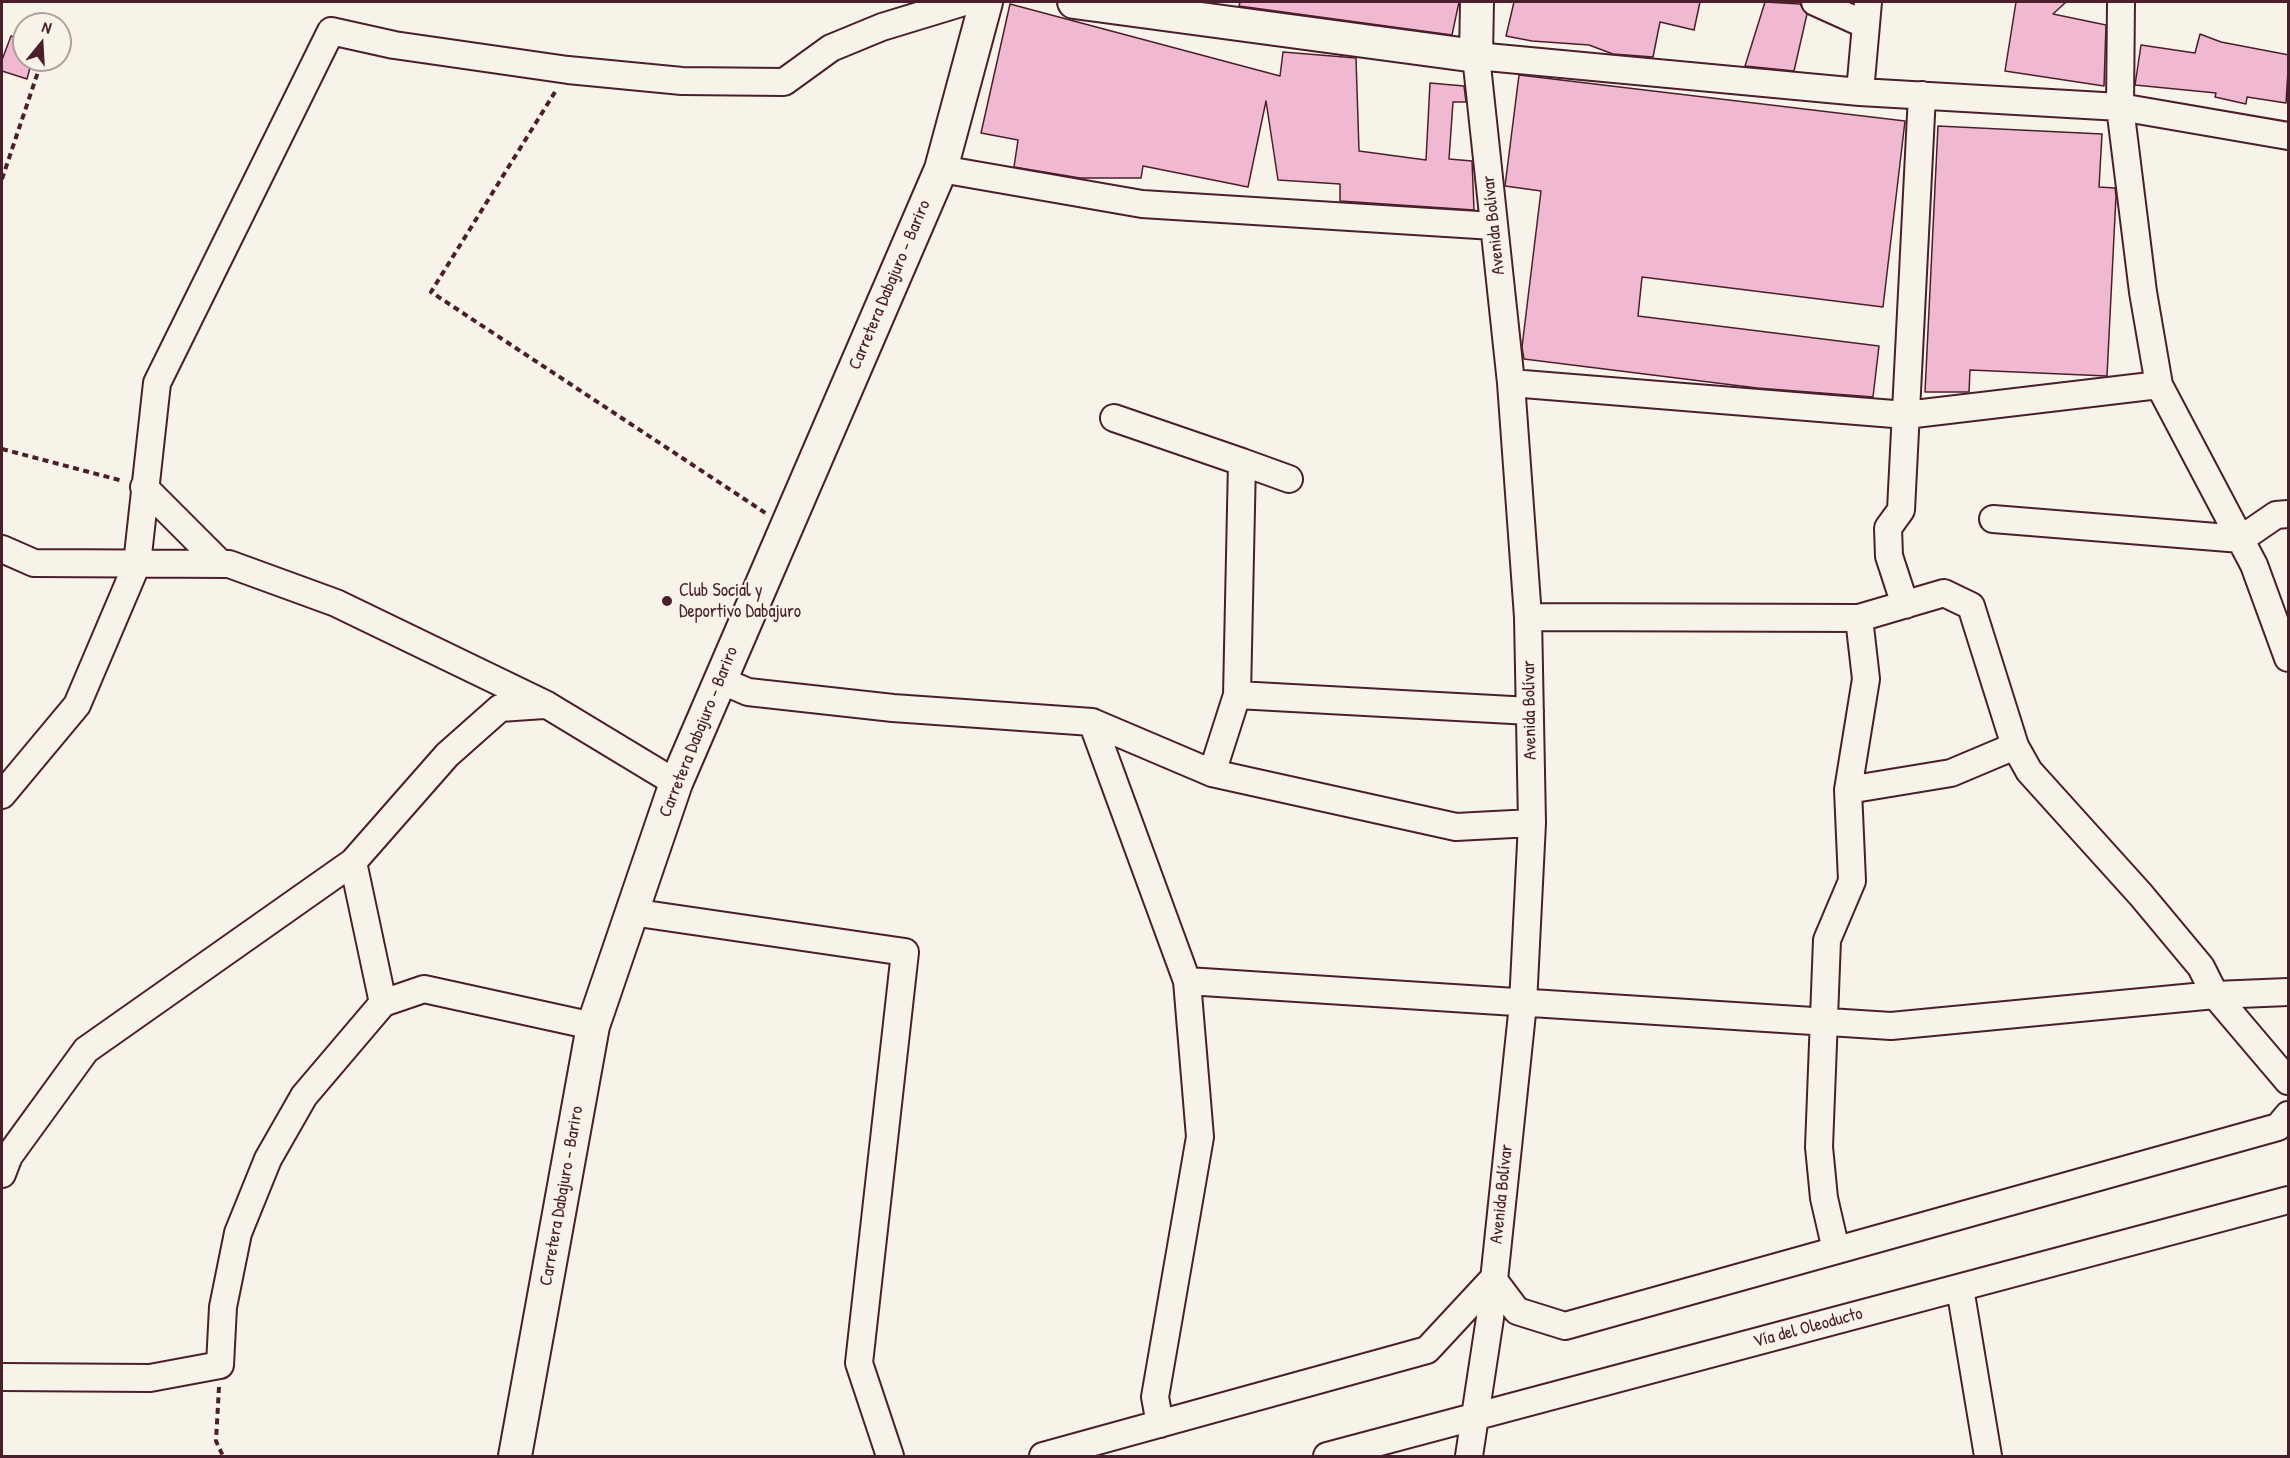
<!DOCTYPE html>
<html>
<head>
<meta charset="utf-8">
<style>
	body { margin:0 }
	#map { position:relative; width:2290px; height:1458px; overflow:hidden; background:#f7f3e8; font-family:"Patrick Hand",sans-serif }
	canvas { display:block }
	.frame { position:absolute; inset:0; border:3px solid #4a1f2b; pointer-events:none }
	.north { position:absolute; left:12px; top:12px; width:60px; height:60px; box-sizing:border-box; background:#f7f3e8; border:2px solid #b29e9c; border-radius:50%; rotate:18deg; font-size:16px; font-weight:700; line-height:24px; text-align:center; color:#4a1f2b }
	.north::after { content:''; display:block; margin:auto; width:21px; height:27px; background:#4a1f2b; clip-path:polygon(50% 0,100% 100%,50% 72%,0 100%) }
</style>
</head>
<body>
<div id="map">
<canvas width="2290" height="1458"></canvas>
<div class="frame"></div>
<div class="north">N</div>
</div>
<script>
const c = document.querySelector('canvas').getContext('2d');
c.lineJoin = 'round';
function fillPath(path, color) { c.fillStyle = color; c.fill(path, 'evenodd'); }
function stroke(path, color, width, dash) { c.strokeStyle = color; c.lineWidth = width; c.lineCap = dash ? 'butt' : 'round'; c.setLineDash(dash || []); c.stroke(path); }
function label(font, color, halo, rows, align = 'center') {
  c.font = font + ' "Patrick Hand",sans-serif'; c.lineWidth = 4.5; c.setLineDash([]); c.textBaseline = 'middle'; c.strokeStyle = halo; c.fillStyle = color; for (const [text, x, y, turn = 0] of rows) {
    c.save(); c.translate(x, y); c.rotate((+turn || 0) * Math.PI / 180); c.textAlign = isNaN(turn) ? turn : align; if (halo) c.strokeText(text, 0, 0); c.fillText(text, 0, 0); c.restore();
  }
}
const building = new Path2D(`
	M1240 2H1459L1452 35 1239 6Z
	M1514 2H1700L1694 30 1660 22 1653 57 1613 54 1589 45 1532 41 1506 36Z
	M1765 2 1800 4 1807 14 1794 71 1745 66Z
	M2016 2H2066L2053 14 2106 25 2104 86 2005 71Z
	M1010 4 1280 76 1283 52 1356 58 1359 151 1426 160 1430 83 1464 86 1466 102H1453L1449 159 1472 161 1474 210 1340 201V184L1278 180 1266 101 1248 187 1143 166 1141 178H1080L1014 167 1018 140 981 133Z
	M2200 34 2221 42 2289 55 2286 103 2247 97 2246 104 2215 97 2216 93 2135 85 2141 45 2195 53Z
	M11 36 24 40V60H32L27 79 2 71V60Z
	M1519 75 1905 121 1883 307 1642 277 1638 316 1879 346 1873 397 1757 388 1524 359 1522 347 1541 191 1505 186Z
	M1938 126 2102 134 2099 187 2115 188 2116 196 2107 376 1970 370 1969 392H1925Z`);
const path = new Path2D(`
	M555 92 431 292 767 514
	M2 179 42 60
	M2 449 123 481
	M219 1387 216 1441 223 1456`);
const minor = new Path2D(`
	M1815 2 1866 25
	M2121 2 2120 107 2143 292 2159 385 2254 565 2288 658
	M1860 92 1868 2
	M941 169 1142 204 1494 226
	M1511 383 1906 415 2159 385
	M1114 418 1242 462
	M144 487 221 564
	M1993 519 2241 539 2276 515 2288 514
	M2 549 34 563 229 564 336 603 547 705 676 783
	M1905 605 1889 556 1888 528 1901 510 1922 95
	M1528 617 1859 618 1944 593 1971 606 2015 746 2029 771 2141 895 2201 967 2215 995 2288 1081
	M720 680 748 692 893 708 1092 722 1187 981 1200 1137 1155 1397 1160 1424
	M1237 695 1530 711
	M1092 722 1212 773 1456 827 1532 823
	M1212 773 1237 695 1242 462 1289 479
	M1848 790 1951 773 2015 746
	M2 795 77 705 137 564 157 383 331 31 394 45 568 70 682 81 784 82 831 48 882 27 964 2
	M631 912 905 952 859 1363 890 1456
	M1187 981 1891 1026 2215 995 2288 992
	M383 1003 353 862 447 755 500 708 544 705
	M2 1174 9 1156 86 1050 353 862
	M1836 1250 1824 1198 1819 1147 1827 940 1852 881 1848 790 1866 679 1859 618
	M1960 1288 1988 1456
	M2 1377 150 1378 220 1365 223 1307 238 1233 268 1159 304 1096 383 1003 424 989 593 1026
	M1043 1456 1427 1350 1493 1279 1517 1311 1565 1326 2278 1127 2288 1115
	M1327 1456 2288 1200
	M1469 1456 1490 1318 1523 1004 1532 823 1528 617 1511 383 1476 56 1860 92 2120 107 2288 136`);
const tertiary = new Path2D(`
	M1074 2 1476 56 1477 2
	M515 1456 593 1026 676 783 941 169 986 2`);
const markers = [
	[667,601,6,"#4a1f2b"]
];
const streetNames = [
	["Avenida Bolívar",1494,225,-96],
	["Carretera Dabajuro - Bariro",890,285,-67],
	["Avenida Bolívar",1530,710,-91],
	["Carretera Dabajuro - Bariro",699,732,-68],
	["Avenida Bolívar",1502,1194,-84],
	["Carretera Dabajuro - Bariro",562,1196,-80],
	["Vía del Oleoducto",1808,1328,-15]
];
const poiNames = [
	["Club Social y",679,591],
	["Deportivo Dabajuro",679,612]
];
fillPath(building, '#f0b9d1');
stroke(building, '#4a1f2b', 1.5);
stroke(minor, '#4a1f2b', 30);
stroke(tertiary, '#4a1f2b', 36);
stroke(path, '#4a1f2b', 4, [6, 4.5]);
stroke(minor, '#f7f3e8', 26);
stroke(tertiary, '#f7f3e8', 32);
for (const [x, y, r, color] of markers) { const dot = new Path2D(); dot.arc(x, y, r, 0, 2 * Math.PI); c.fillStyle = color; c.fill(dot); stroke(dot, '#f7f3e8', 2); }
label('18px', '#4a1f2b', '#f7f3e8', streetNames);
label('18px', '#4a1f2b', '#f7f3e8', poiNames, 'left');
</script>
</body>
</html>
